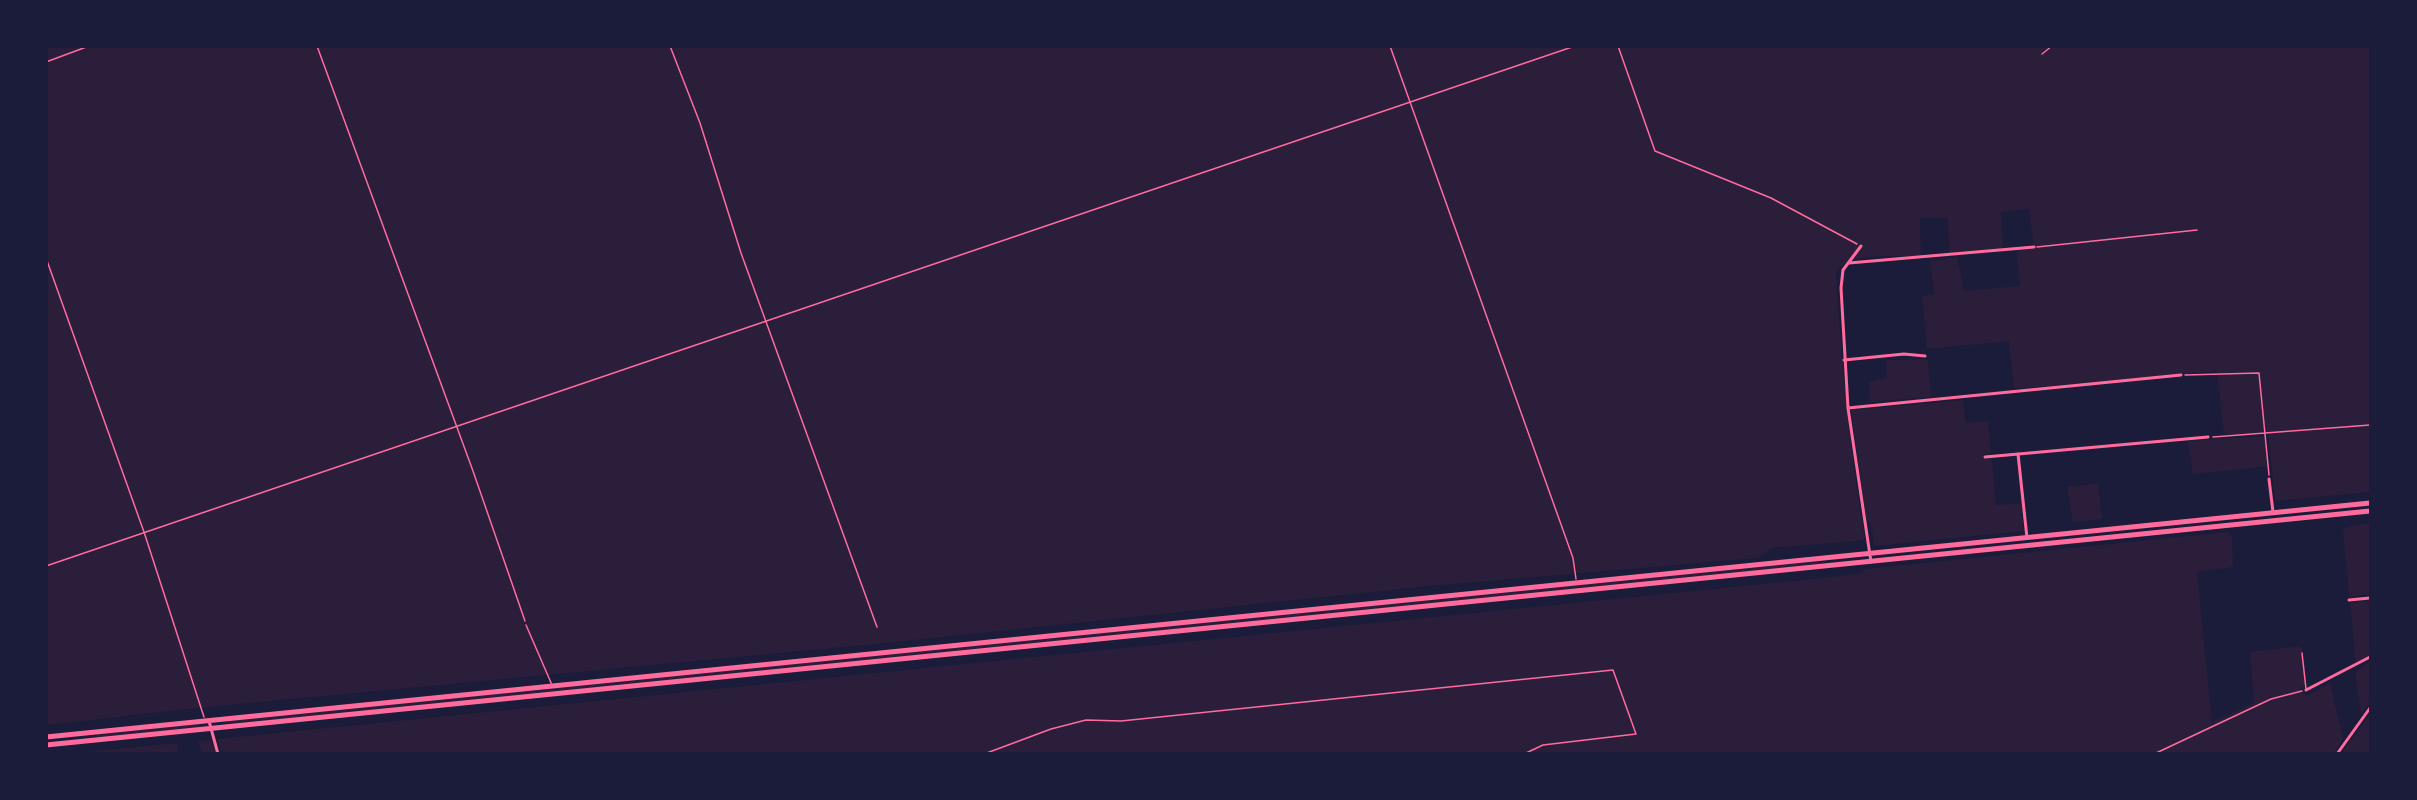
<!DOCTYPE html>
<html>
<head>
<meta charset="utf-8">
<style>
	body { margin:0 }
	#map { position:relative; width:2417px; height:800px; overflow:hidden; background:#1b1b3a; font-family:Quicksand,sans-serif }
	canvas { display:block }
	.frame { position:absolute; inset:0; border:48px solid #1b1b3a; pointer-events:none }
</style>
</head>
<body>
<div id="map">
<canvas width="2417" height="800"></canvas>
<div class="frame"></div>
</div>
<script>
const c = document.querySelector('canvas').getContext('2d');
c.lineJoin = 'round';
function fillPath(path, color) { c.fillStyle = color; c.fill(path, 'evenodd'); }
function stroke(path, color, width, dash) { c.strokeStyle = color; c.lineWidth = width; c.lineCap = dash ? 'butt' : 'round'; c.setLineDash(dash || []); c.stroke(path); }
const green = new Path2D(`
	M46 47H2370V492L2275 501 2268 432 2228 435 2224 433 2217 371 2014 389 2009 341 1927 349 1922 296 1934 294 1930 261 1957 257 1964 291 2020 286 2016 249 2034 248 2029 209 2001 212 2003 248 1949 253 1948 218H1920L1921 256C1897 258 1852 250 1836 272 1841 362 1850 451 1865 540L1772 548 1758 558 1429 586 875 644 196 708 47 725Z
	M1928 359 1931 397 1870 402 1869 382 1887 378 1886 360Z
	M1963 400 1966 423 1988 421 1991 453 1983 454V459H1992L1996 505 2021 503 2023 531 1875 546 1870 522 1866 519 1851 410Z
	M2264 436 2269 466 2193 474 2188 441Z
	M2098 483 2102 519 2073 522 2067 487Z
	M2370 523V594L2349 597 2343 528Z
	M2228 532 2232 538 2233 567 2197 572 2212 722 2254 703 2250 652 2302 646 2307 686 2300 688V692L2308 695 2330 683 2343 739 2333 754H222L217 739 1823 578 1863 573 1864 569Z
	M1819 561 1820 564 228 724V721Z
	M2370 601V655L2356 665 2350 603Z
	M2370 661V701L2361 715 2355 673Z
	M2370 713V753H2342Z
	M200 724 201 727 97 738V734Z
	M211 740 216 753H202L198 741Z
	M177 743 178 753H75Z`);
const path = new Path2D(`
	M317 46 473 471 525 621
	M670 46 700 123 741 253 877 627
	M1390 46 1573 558 1576 579
	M1618 46 1655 151 1771 198 1857 244
	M2042 54 2052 46
	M46 62 89 46
	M2037 247 2197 230
	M46 258 144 532 204 717
	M2185 375 2259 373 2269 475
	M2213 437 2370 425
	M46 566 1575 46
	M984 754 1051 729 1086 720 1121 721 1613 670 1636 734 1543 745 1524 754
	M2154 754 2271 699 2302 691`);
const service = new Path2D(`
	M526 625 552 685
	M2302 653 2306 689`);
const minor = new Path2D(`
	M1861 246 1843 270 1841 288 1848 408 1871 562
	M1849 263 2034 247
	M1844 360 1904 354 1925 356
	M1848 408 2181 375
	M2018 454 2027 538
	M1985 457 2208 437
	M2269 479 2273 512
	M2349 600 2370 598
	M2306 690 2370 657
	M209 721 218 754
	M2337 754 2370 708`);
const primary = new Path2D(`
	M46 737 2370 503
	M46 745 2370 511`);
fillPath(green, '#2a1e3b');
stroke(path, '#ff6b9d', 1.5);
stroke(service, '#ff6b9d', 1.5);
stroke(minor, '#ff6b9d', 3);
stroke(primary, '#ff6b9d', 5);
</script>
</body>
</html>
